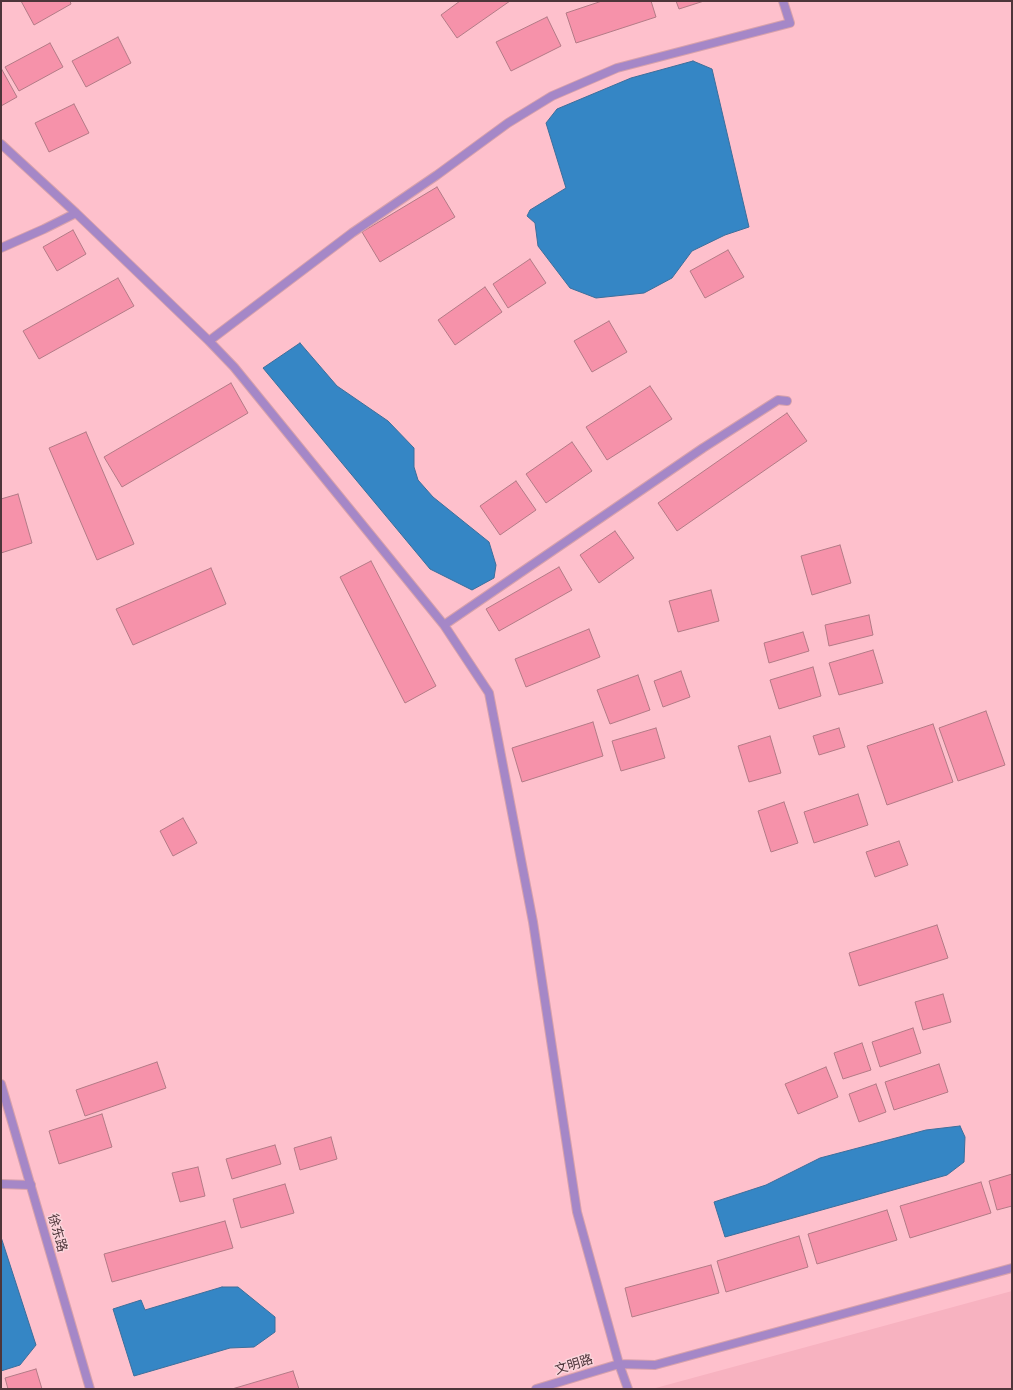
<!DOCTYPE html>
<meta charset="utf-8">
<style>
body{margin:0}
#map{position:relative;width:1013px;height:1390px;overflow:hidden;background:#fec0cc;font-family:Manrope,sans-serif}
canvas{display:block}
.frame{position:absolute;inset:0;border:2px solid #4d353a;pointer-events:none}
</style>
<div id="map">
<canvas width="1013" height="1390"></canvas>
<div class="frame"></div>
</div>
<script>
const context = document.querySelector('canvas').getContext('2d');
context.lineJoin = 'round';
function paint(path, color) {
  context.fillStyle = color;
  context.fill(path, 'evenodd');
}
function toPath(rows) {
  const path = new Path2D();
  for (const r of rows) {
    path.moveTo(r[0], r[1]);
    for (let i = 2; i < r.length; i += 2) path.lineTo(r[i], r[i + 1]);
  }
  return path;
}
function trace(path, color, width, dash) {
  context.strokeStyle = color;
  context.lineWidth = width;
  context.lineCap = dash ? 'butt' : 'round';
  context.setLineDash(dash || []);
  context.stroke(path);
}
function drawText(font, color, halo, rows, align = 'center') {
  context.font = font + ' Manrope,"Noto Sans SC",sans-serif';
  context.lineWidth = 3;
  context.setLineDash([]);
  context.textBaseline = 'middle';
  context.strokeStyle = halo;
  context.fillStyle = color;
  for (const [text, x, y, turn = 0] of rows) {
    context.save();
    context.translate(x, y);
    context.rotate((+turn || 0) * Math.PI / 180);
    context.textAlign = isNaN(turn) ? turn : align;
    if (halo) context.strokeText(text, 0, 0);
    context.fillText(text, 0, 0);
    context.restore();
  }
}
const built = toPath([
 [1012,1291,1012,1389,652,1389]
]);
const water = toPath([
 [693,61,712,69,749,227,725,235,692,251,672,278,644,293,596,298,570,288,538,246,535,223,527,216,530,210,566,188,546,123,557,109,631,78,693,61],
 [300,343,337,386,388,421,414,448,414,467,418,480,433,497,489,542,496,565,494,578,472,590,430,569,263,368,300,343],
 [960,1126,965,1137,964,1162,947,1175,725,1237,714,1202,766,1185,820,1158,926,1130,960,1126],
 [1,1237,36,1345,20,1365,1,1371,1,1237],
 [222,1287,238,1287,275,1317,275,1332,254,1347,230,1348,134,1376,113,1309,141,1300,145,1310,222,1287]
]);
const building = toPath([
 [21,1,70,1,71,4,34,25,21,1],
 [460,1,510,1,457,38,441,15,460,1],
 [602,1,651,1,656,17,576,43,566,13,602,1],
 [676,1,704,1,679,9,676,1],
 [547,17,561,46,511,71,496,42,547,17],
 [118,37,131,63,86,87,72,61,118,37],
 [50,43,63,67,19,91,5,67,50,43],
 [1,68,17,97,1,106,1,68],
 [74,104,89,133,49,152,35,123,74,104],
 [437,187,455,217,380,262,362,232,437,187],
 [73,230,86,254,57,271,43,247,73,230],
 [728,250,744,277,705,298,690,271,728,250],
 [530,259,546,283,508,308,493,284,530,259],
 [118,278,134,306,39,359,23,331,118,278],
 [485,287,502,312,455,345,438,320,485,287],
 [609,321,627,352,592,372,574,341,609,321],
 [231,383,248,413,122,487,104,457,231,383],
 [650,386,672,419,607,460,586,427,650,386],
 [787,413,807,441,677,531,658,503,787,413],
 [86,432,134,544,97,560,49,448,86,432],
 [572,442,592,471,546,503,526,474,572,442],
 [516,481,536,510,500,535,480,506,516,481],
 [18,494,32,543,1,553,1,499,18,494],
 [615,531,634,558,599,583,580,555,615,531],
 [840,545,851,583,812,595,801,556,840,545],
 [371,561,436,686,405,703,340,577,371,561],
 [559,567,572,590,499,631,486,609,559,567],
 [211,568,226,604,133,645,116,609,211,568],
 [711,590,719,621,678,632,669,601,711,590],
 [869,615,873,635,829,646,825,625,869,615],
 [589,629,600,657,526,687,515,659,589,629],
 [803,632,809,651,769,663,764,643,803,632],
 [873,650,883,683,839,695,829,663,873,650],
 [813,667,821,696,779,709,770,680,813,667],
 [681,671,690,697,663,707,654,681,681,671],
 [638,675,650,710,610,724,597,690,638,675],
 [986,711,1005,765,958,781,939,728,986,711],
 [593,722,603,756,522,782,512,748,593,722],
 [933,724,953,782,887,805,867,746,933,724],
 [656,728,665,758,621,771,612,741,656,728],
 [839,728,845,747,819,755,813,736,839,728],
 [770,736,781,773,749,782,738,746,770,736],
 [858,794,868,825,814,843,804,812,858,794],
 [784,802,798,843,771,852,758,811,784,802],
 [183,818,197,843,173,856,160,831,183,818],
 [899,841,908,865,875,877,866,852,899,841],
 [937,925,948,958,859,986,849,953,937,925],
 [943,994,951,1022,923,1030,915,1002,943,994],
 [913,1028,921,1053,880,1067,872,1042,913,1028],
 [862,1043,871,1070,843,1079,834,1053,862,1043],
 [157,1062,166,1088,85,1116,76,1090,157,1062],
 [939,1064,948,1092,894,1110,885,1082,939,1064],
 [826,1067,838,1097,798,1114,785,1084,826,1067],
 [876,1084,886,1112,859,1122,849,1094,876,1084],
 [102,1114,112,1147,59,1164,49,1131,102,1114],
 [331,1137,337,1159,300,1170,294,1148,331,1137],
 [275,1145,281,1164,232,1179,226,1159,275,1145],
 [198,1167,205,1196,180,1202,172,1173,198,1167],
 [1012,1174,1012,1206,997,1210,989,1181,1012,1174],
 [981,1182,991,1213,910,1238,900,1206,981,1182],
 [285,1184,294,1213,241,1228,233,1199,285,1184],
 [887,1210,897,1240,817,1264,808,1234,887,1210],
 [225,1221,233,1248,112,1282,104,1254,225,1221],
 [799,1236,808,1267,726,1292,717,1261,799,1236],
 [711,1265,719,1293,632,1317,625,1288,711,1265],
 [36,1369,42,1389,8,1389,5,1378,36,1369],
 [293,1371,299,1389,232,1389,293,1371]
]);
const minor = toPath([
 [1,144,76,213,209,341,352,233,437,175,508,123,552,96,617,68,790,23,783,1],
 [1,248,44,229,76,213],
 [209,341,234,367,444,625,489,693,533,922,577,1212,619,1364,628,1389],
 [444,625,703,448,778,400,787,401],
 [1,1184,31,1185],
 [536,1389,619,1364,655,1365,1012,1268]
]);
const tertiary = toPath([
 [1,1084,90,1389]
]);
const streetNames = [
 ["徐东路",57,1233,74],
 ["文明路",574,1365,-17]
];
paint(built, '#f7b2c0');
paint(water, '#3586c5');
trace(water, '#3c6e9b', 1);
paint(building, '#f692aa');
trace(building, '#b37a86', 1);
trace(minor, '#d7a1ac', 10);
trace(tertiary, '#d7a1ac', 10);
trace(minor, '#a587c7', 8);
trace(tertiary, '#a587c7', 8);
drawText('13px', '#4d353a', '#fbd5dc', streetNames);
</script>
